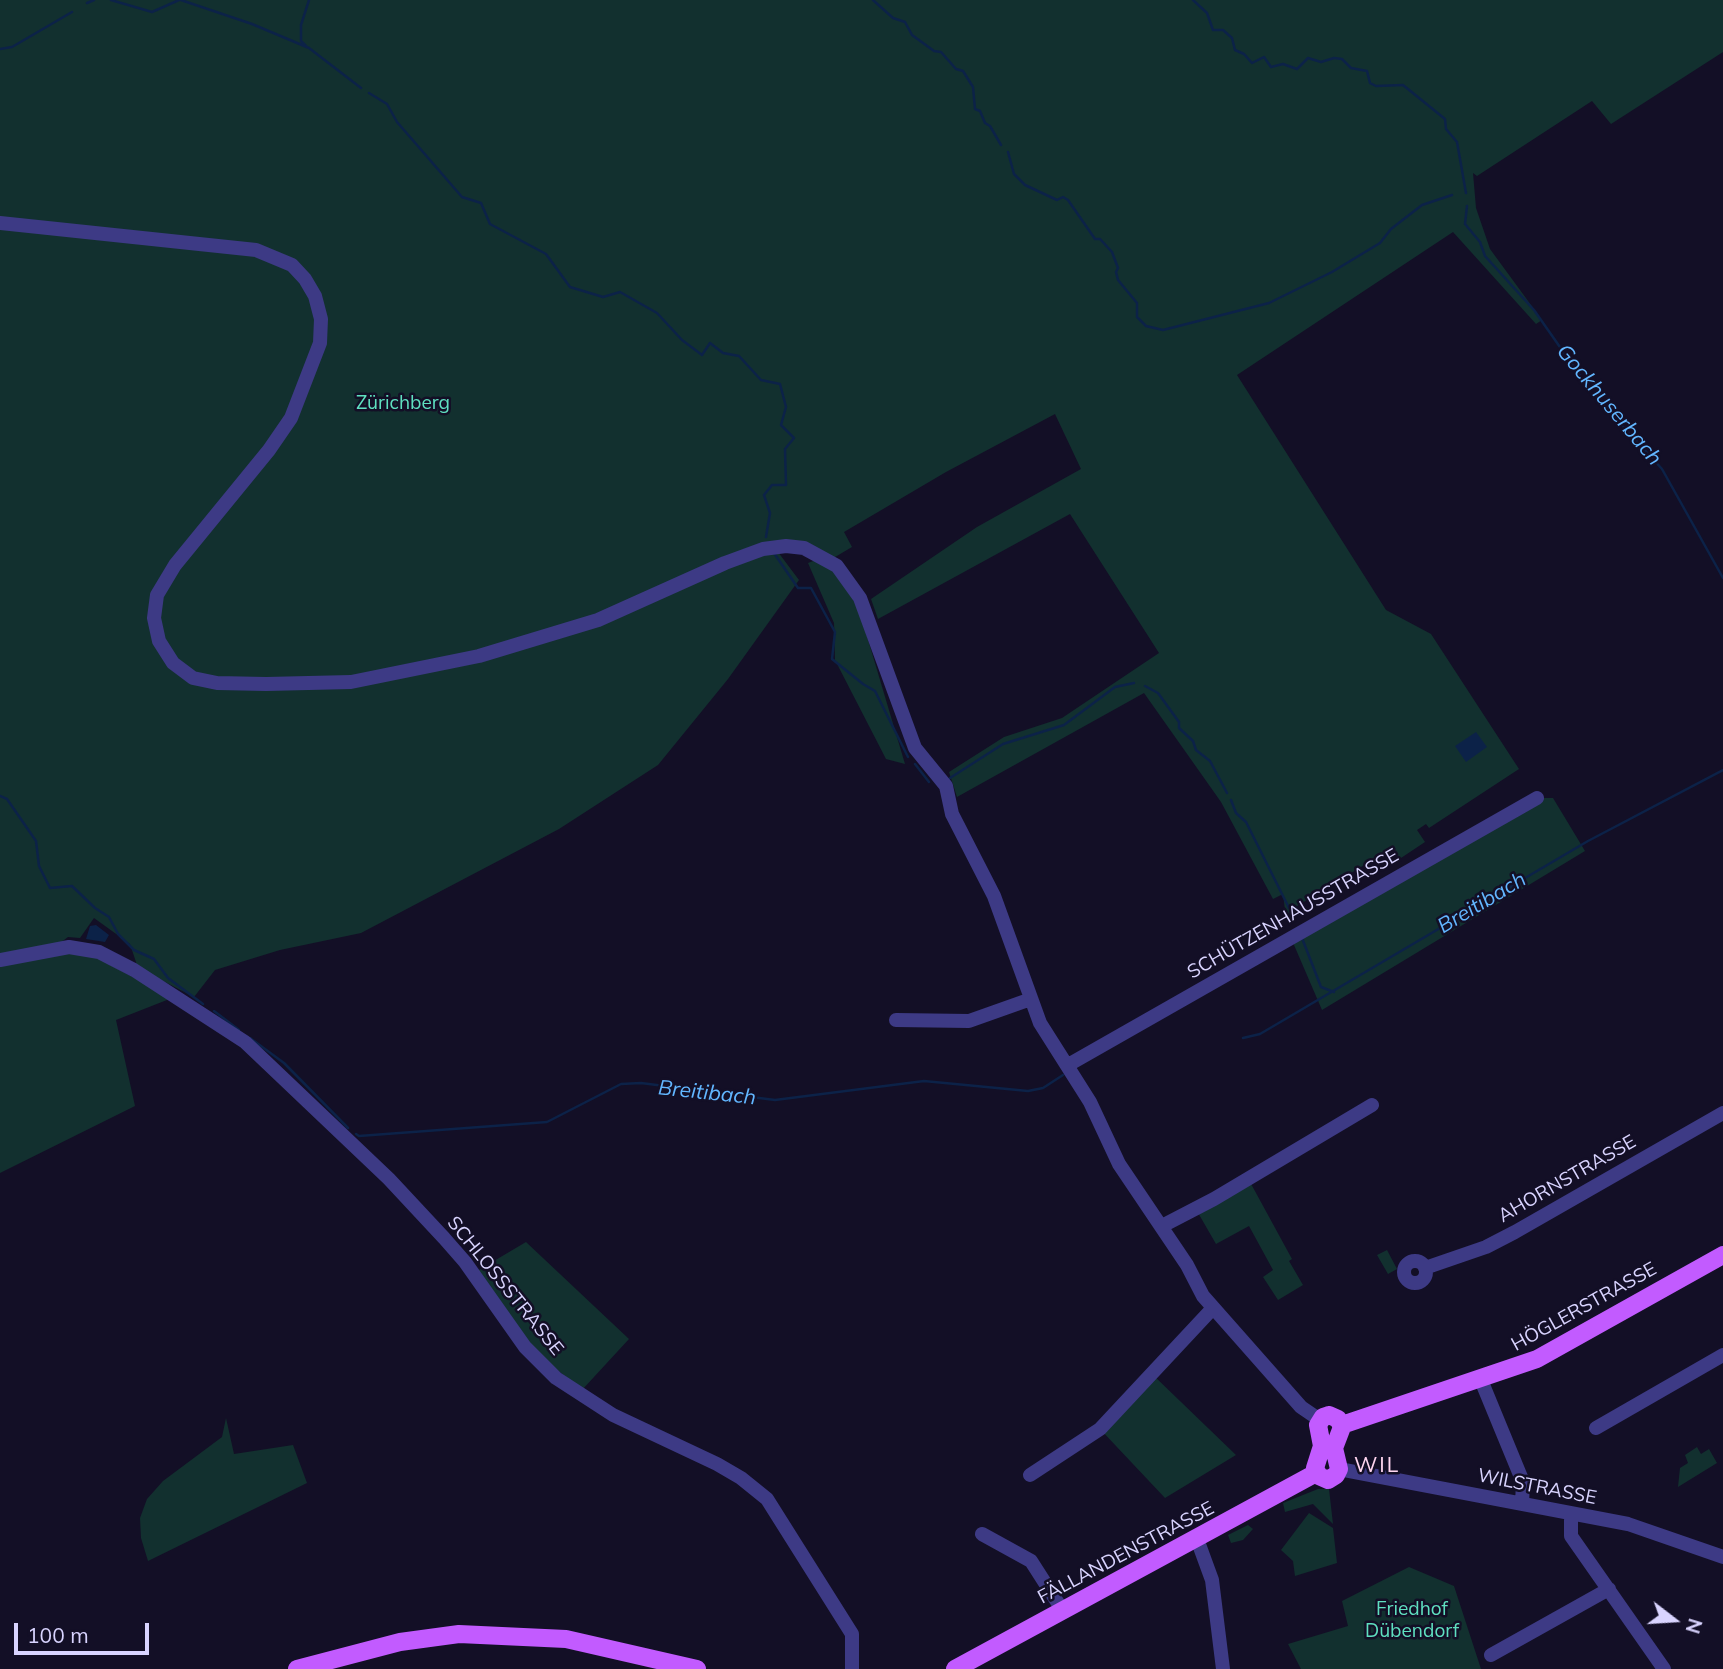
<!DOCTYPE html>
<meta charset="utf-8">
<style>
body{margin:0}
#map{position:relative;width:1723px;height:1669px;overflow:hidden;background:#130f26;font-family:Mulish,sans-serif}
canvas{display:block}
.north{position:absolute;left:1639px;top:1585px;width:70px;height:70px;-webkit-text-stroke:5px #130f26;paint-order:stroke;rotate:107deg;font-size:19px;font-weight:700;line-height:28px;text-align:center;color:#d9d4ff}
.north::after{content:'';display:block;margin:auto;width:24px;height:32px;background:#d9d4ff;clip-path:polygon(50% 0,100% 100%,50% 72%,0 100%)}
.scale{position:absolute;left:14px;top:1623px;width:135px;height:32px;box-sizing:border-box;border:4px solid #d9d4ff;border-top:0;padding-left:9px;font-size:21px;line-height:24px;white-space:nowrap;color:#d9d4ff;-webkit-text-stroke:5px #130f26;paint-order:stroke}
</style>
<div id="map">
<canvas width="1723" height="1669"></canvas>
<div class="north">N</div>
<div class="scale">100 m</div>
</div>
<script>
const context = document.querySelector('canvas').getContext('2d');
context.lineJoin = 'round';
function paint(path, color) {
  context.fillStyle = color;
  context.fill(path, 'evenodd');
}
function toPath(rows) {
  const path = new Path2D();
  for (const r of rows) {
    if (r.length === 3) {
      path.moveTo(r[0] + r[2], r[1]);
      path.arc(r[0], r[1], r[2], 0, 2 * Math.PI);
      continue;
    }
    path.moveTo(r[0], r[1]);
    for (let i = 2; i < r.length; i += 2) path.lineTo(r[i], r[i + 1]);
  }
  return path;
}
function trace(path, color, width, dash) {
  context.strokeStyle = color;
  context.lineWidth = width;
  context.lineCap = dash ? 'butt' : 'round';
  context.setLineDash(dash || []);
  context.stroke(path);
}
function drawText(font, color, halo, rows, align = 'center') {
  context.font = font + ' Mulish,sans-serif';
  context.lineWidth = 5;
  context.setLineDash([]);
  context.textBaseline = 'middle';
  context.strokeStyle = halo;
  context.fillStyle = color;
  for (const [text, x, y, turn = 0] of rows) {
    context.save();
    context.translate(x, y);
    context.rotate((+turn || 0) * Math.PI / 180);
    context.textAlign = isNaN(turn) ? turn : align;
    if (halo) context.strokeText(text, 0, 0);
    context.fillText(text, 0, 0);
    context.restore();
  }
}
const green = toPath([
 [0,0,1723,0,1723,52,1611,124,1592,101,1477,176,1473,173,1476,208,1490,249,1542,320,1536,324,1453,232,1237,375,1386,610,1431,634,1519,769,1429,828,1426,824,1417,830,1425,842,1398,860,1392,852,1369,862,1294,908,1286,918,1283,894,1273,899,1221,802,1144,693,957,797,949,772,1004,737,1062,718,1159,653,1070,514,878,619,871,599,977,527,1081,469,1055,414,946,472,844,532,852,547,830,560,842,576,861,616,905,764,886,759,835,660,834,623,808,563,821,558,795,551,778,552,799,580,728,679,658,765,559,829,361,933,280,950,215,970,194,997,138,968,130,944,94,918,80,938,68,937,60,943,0,954],
 [1537,798,1553,798,1585,851,1322,1010,1291,938],
 [51,953,90,954,172,998,116,1020,135,1106,0,1173,0,963],
 [1250,1182,1292,1259,1289,1261,1303,1285,1278,1300,1263,1277,1273,1270,1249,1226,1216,1244,1197,1211],
 [526,1242,629,1339,582,1390,534,1351,477,1271],
 [1387,1250,1397,1269,1388,1274,1377,1255],
 [1152,1374,1236,1455,1165,1498,1100,1429],
 [226,1418,234,1454,293,1445,307,1483,148,1561,141,1538,140,1518,147,1499,163,1481,222,1437],
 [1697,1447,1701,1454,1709,1449,1717,1463,1678,1487,1680,1468,1688,1463,1685,1455],
 [1318,1489,1329,1489,1333,1524,1313,1504,1285,1512,1283,1503],
 [1309,1513,1333,1528,1337,1563,1295,1576,1293,1561,1281,1550],
 [1248,1525,1253,1529,1243,1540,1231,1543,1228,1535],
 [1409,1567,1454,1586,1481,1669,1301,1669,1288,1644,1348,1626,1342,1601]
]);
const water = toPath([
 [1476,732,1487,747,1466,762,1455,746],
 [96,925,109,935,105,942,86,939,90,926]
]);
const stream = toPath([
 [111,0,152,12,179,0],
 [181,0,252,24,309,48,361,88],
 [873,0,893,18,905,22,912,35,934,51,941,52,956,69,963,71,973,87,975,109,980,111,985,123,990,126,1001,145],
 [1193,0,1207,13,1213,30,1223,30,1232,38,1235,50,1244,54,1252,63,1264,57,1271,67,1283,64,1297,69,1308,58,1321,62,1334,58,1342,59,1351,68,1367,71,1370,83,1376,86,1403,85,1445,119,1446,129,1457,142,1466,193],
 [87,3,94,0],
 [306,46,301,41,301,25,309,0],
 [0,49,12,47,72,12],
 [369,93,387,104,397,122,462,197,481,203,490,224,546,254,570,287,603,297,620,292,657,313,682,340,702,355,710,343,723,353,739,356,761,380,780,384,786,407,781,425,794,438,785,449,786,485,772,485,764,495,770,513,766,537],
 [1008,152,1014,174,1025,185,1057,200,1063,197,1068,200,1095,239,1100,239,1112,252,1118,268,1116,272,1118,280,1137,303,1137,317,1146,326,1163,330,1269,303,1332,272,1380,243,1391,229,1422,205,1452,195],
 [1467,206,1465,224,1480,242,1485,256,1534,310,1590,390],
 [1599,400,1662,469,1723,578],
 [774,553,798,588,811,588,835,632,832,659,863,684,875,691,908,757],
 [1145,686,1158,693,1179,722,1179,728,1193,741,1196,750,1210,761,1227,793],
 [915,764,929,782],
 [950,778,1003,744,1064,725,1115,687,1134,683],
 [0,796,7,799,36,841,39,866,50,888,72,886,95,908,109,917,118,934,134,950,154,959,168,978,203,1004],
 [1231,800,1236,813,1246,822,1289,908],
 [1302,938,1321,987,1334,992],
 [214,1011,239,1030],
 [250,1038,284,1063,348,1128],
 [1243,1038,1260,1034,1588,841,1723,770],
 [356,1134,359,1136,547,1122,621,1084,641,1083,775,1100,924,1081,1028,1091,1043,1088,1063,1075]
]);
const minor = toPath([
 [0,223,256,250,292,265,305,279,315,296,321,319,320,343,291,418,269,450,175,565,157,595,154,618,159,641,173,663,193,678,217,683,266,684,351,682,479,656,598,620,725,563,763,549,786,546,804,548,837,566,860,598,915,748,946,786,952,814,994,896,1040,1023,1090,1102,1119,1164,1187,1265,1203,1296,1301,1407,1320,1420],
 [0,960,69,947,99,952,134,970,245,1042,389,1179,444,1238,465,1262,525,1347,556,1378,613,1415,717,1464,741,1478,767,1499,852,1634,852,1669],
 [896,1020,969,1021,1031,999],
 [1068,1065,1537,798],
 [1162,1226,1214,1199,1372,1105],
 [1415,1272,11],
 [1425,1268,1486,1247,1515,1232,1723,1113],
 [1481,1380,1523,1482,1522,1504],
 [1596,1428,1723,1355],
 [1339,1469,1628,1524,1723,1557],
 [1030,1475,1100,1429,1213,1308],
 [1571,1513,1571,1536,1664,1669],
 [982,1534,1031,1561,1063,1611],
 [1197,1539,1212,1580,1223,1669],
 [1491,1655,1609,1589]
]);
const major = toPath([
 [1329,1415,1338,1419,1342,1427,1334,1448,1339,1469,1336,1475,1328,1480,1319,1476,1315,1468,1322,1446,1318,1425,1323,1417,1329,1415],
 [1342,1425,1537,1359,1723,1255],
 [297,1669,400,1642,459,1634,566,1639,697,1669],
 [955,1669,1316,1473]
]);
const parkNames = [
 ["Zürichberg",403,403],
 ["Friedhof",1412,1609],
 ["Dübendorf",1412,1631]
];
const streetNames = [
 ["SCHÜTZENHAUSSTRASSE",1293,914,-30],
 ["AHORNSTRASSE",1567,1179,-30],
 ["SCHLOSSSTRASSE",505,1286,51],
 ["HÖGLERSTRASSE",1584,1307,-29],
 ["WILSTRASSE",1537,1487,11],
 ["FÄLLANDENSTRASSE",1126,1553,-28]
];
const waterNames = [
 ["Gockhuserbach",1609,405,50],
 ["Breitibach",1482,903,-31],
 ["Breitibach",707,1093,6]
];
const neighbourhoodNames = [
 ["WIL",1377,1466]
];
paint(green, '#12302f');
paint(water, '#0c2248');
trace(stream, '#0c2248', 2.5);
trace(minor, '#3d3a85', 14);
trace(major, '#c25bff', 18);
drawText('19px', '#5fe0c0', '#130f26', parkNames);
drawText('19px', '#d9d4ff', '#130f26', streetNames);
drawText('italic 21px', '#62b6ff', '#130f26', waterNames);
context.letterSpacing = '2px';
drawText('21px', '#ffd6f0', '#130f26', neighbourhoodNames);
context.letterSpacing = '0px';
</script>
